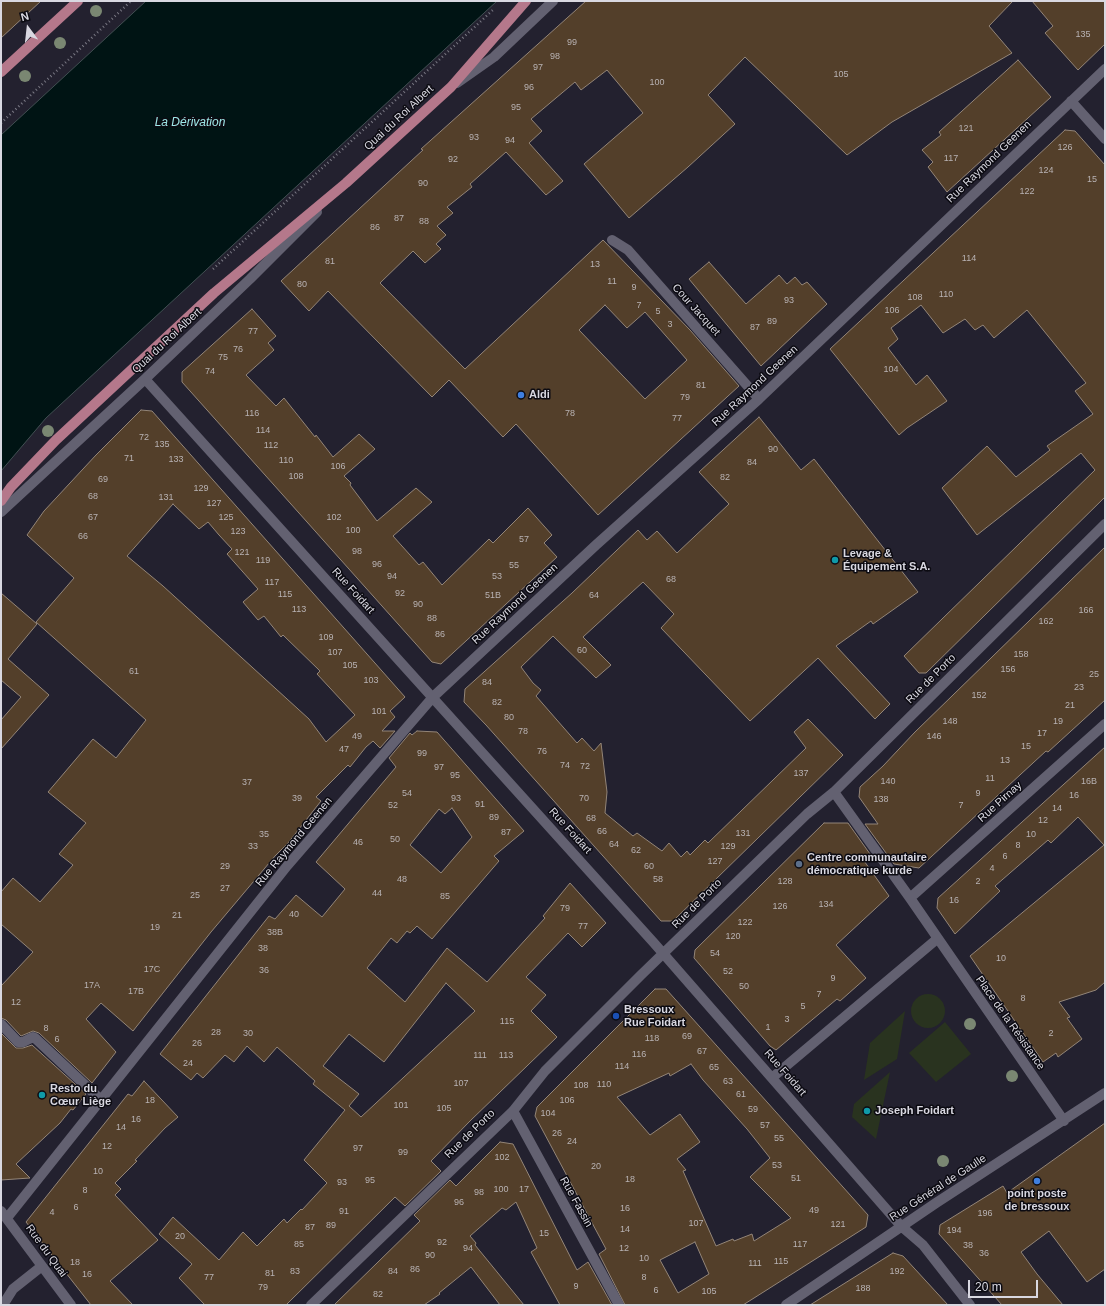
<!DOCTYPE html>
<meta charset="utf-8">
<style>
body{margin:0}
#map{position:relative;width:1106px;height:1306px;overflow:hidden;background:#23212f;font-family:Helvetica,sans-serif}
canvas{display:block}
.frame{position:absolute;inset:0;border:2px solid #d9d8e1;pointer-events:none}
.north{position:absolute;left:8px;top:8px;width:40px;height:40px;-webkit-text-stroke:3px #0c0b12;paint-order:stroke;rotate:345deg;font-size:11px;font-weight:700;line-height:16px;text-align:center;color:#d9d8e1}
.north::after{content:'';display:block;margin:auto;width:14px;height:18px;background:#d9d8e1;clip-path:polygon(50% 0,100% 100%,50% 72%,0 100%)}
.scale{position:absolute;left:968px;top:1280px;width:70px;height:18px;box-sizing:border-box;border:2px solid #d9d8e1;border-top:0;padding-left:5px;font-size:12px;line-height:14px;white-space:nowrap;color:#d9d8e1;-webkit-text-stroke:3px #0c0b12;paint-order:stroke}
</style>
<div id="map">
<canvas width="1106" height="1306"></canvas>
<div class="frame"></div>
<div class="north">N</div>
<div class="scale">20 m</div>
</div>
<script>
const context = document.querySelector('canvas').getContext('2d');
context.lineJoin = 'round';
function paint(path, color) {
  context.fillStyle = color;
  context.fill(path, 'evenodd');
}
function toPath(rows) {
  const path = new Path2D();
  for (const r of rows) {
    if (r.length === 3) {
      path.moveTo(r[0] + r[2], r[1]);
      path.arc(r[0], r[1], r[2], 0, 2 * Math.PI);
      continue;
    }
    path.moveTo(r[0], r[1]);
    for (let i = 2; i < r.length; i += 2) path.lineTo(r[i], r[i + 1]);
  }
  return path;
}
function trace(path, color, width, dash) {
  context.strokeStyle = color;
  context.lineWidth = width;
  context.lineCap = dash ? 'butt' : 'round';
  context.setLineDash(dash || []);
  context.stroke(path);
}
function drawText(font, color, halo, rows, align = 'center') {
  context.font = font + ' Helvetica,sans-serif';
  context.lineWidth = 3;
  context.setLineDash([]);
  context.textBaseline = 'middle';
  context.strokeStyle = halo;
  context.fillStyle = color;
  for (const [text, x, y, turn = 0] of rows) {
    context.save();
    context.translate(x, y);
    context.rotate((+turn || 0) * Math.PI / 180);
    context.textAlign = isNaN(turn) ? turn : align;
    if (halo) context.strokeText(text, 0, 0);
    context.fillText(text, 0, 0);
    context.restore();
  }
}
const green = toPath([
 [928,1011,17],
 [905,1011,897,1059,864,1080,870,1043],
 [945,1022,971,1054,936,1082,909,1053],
 [890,1072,876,1139,852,1117,854,1104]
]);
const water = toPath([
 [146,1,497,1,46,418,1,471,1,135,146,1]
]);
const building = toPath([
 [1,1,41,1,1,38,1,1],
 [586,1,1013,1,989,26,1012,53,892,122,847,155,745,57,708,95,735,124,688,167,629,218,584,164,643,113,607,70,581,90,575,82,531,119,542,131,529,143,563,181,546,195,506,152,470,184,472,187,447,207,453,213,437,226,446,235,436,244,441,249,425,263,413,251,380,283,465,369,603,240,690,330,739,386,598,515,516,424,503,437,449,380,432,397,328,291,309,311,281,281,423,150,421,149,586,1],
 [605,305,627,328,645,312,687,360,645,399,579,330,605,305],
 [1032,1,1105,1,1105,44,1078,70,1045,33,1053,26,1032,1],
 [1018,60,1051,97,947,192,928,167,933,162,922,150,941,135,939,132,1018,60],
 [1065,130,1075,131,1105,165,1105,497,926,673,919,673,904,656,1095,470,1081,453,977,535,942,488,987,446,1016,477,1050,450,1047,446,1093,414,1075,391,1086,383,1027,310,994,338,983,325,975,330,965,319,943,333,921,305,891,328,898,339,888,348,916,385,927,375,947,401,907,428,899,435,830,349,1065,130],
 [709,262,746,304,779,275,787,284,795,277,802,285,807,282,827,304,761,366,689,279,709,262],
 [252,309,276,336,268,343,274,350,246,375,276,406,284,398,315,437,316,435,333,457,359,434,375,449,344,476,351,483,350,485,377,521,416,488,432,502,393,536,419,565,423,562,442,585,489,539,493,543,528,508,552,535,544,543,557,557,441,664,432,662,182,382,182,372,252,309],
 [141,410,152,411,405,697,390,711,395,717,382,731,395,731,380,748,373,741,366,747,350,767,348,765,316,797,321,801,288,843,275,856,211,932,133,1031,101,1003,86,1019,116,1052,92,1083,39,1033,33,1031,21,1036,6,1020,1,1018,1,986,33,952,1,924,1,892,13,878,40,902,73,865,59,854,86,823,48,792,93,739,116,758,146,720,36,622,74,578,27,535,44,511,96,455,141,410],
 [173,504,199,529,208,522,219,535,232,549,227,554,258,589,243,602,258,620,264,616,281,637,283,635,320,671,317,674,355,715,326,742,309,719,163,586,127,556,173,504],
 [759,417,801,470,814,459,918,592,873,624,871,621,836,646,890,704,875,719,818,658,750,721,661,628,674,614,643,582,583,637,611,665,596,678,553,636,521,667,533,683,541,690,536,696,577,743,582,738,594,751,601,743,607,792,605,813,633,836,637,833,662,851,669,843,681,857,687,851,690,855,705,840,708,843,806,748,794,732,808,719,843,755,673,921,661,921,486,725,464,702,465,689,572,593,638,530,647,540,657,531,677,553,729,504,699,472,759,417],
 [1105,547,1105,700,1048,752,1046,751,919,868,894,864,865,824,878,824,859,797,860,787,883,766,915,732,1105,547],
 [1,593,37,624,8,659,49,695,1,749,1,720,21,697,1,680,1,593],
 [417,731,437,732,524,831,494,856,499,861,432,939,417,926,410,933,407,931,397,943,391,938,367,968,405,1002,447,948,487,982,545,918,543,916,570,883,606,923,582,947,568,933,526,977,546,995,531,1011,557,1037,470,1121,431,1161,441,1171,405,1206,395,1197,286,1305,205,1305,179,1278,192,1264,159,1234,173,1217,219,1260,243,1232,257,1246,284,1219,287,1223,301,1209,302,1210,327,1183,304,1160,345,1110,313,1084,315,1081,277,1047,264,1062,247,1046,234,1062,225,1055,203,1078,197,1073,191,1080,160,1054,269,916,275,919,296,895,322,917,345,889,316,862,396,767,389,758,410,733,412,735,417,731],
 [452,808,472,837,441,873,410,845,439,809,445,814,452,808],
 [446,983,475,1011,361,1117,349,1106,359,1094,323,1066,349,1034,384,1062,446,983],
 [1105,747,1105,982,1096,990,1059,1002,1070,1017,1067,1018,1082,1039,1058,1057,1056,1053,1043,1062,970,956,1104,845,1078,817,1051,843,1048,840,995,886,1000,891,955,934,937,908,938,898,1105,747],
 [824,823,848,823,875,861,862,858,889,896,836,945,866,978,840,1001,837,999,776,1050,770,1046,694,958,695,950,824,823],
 [655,989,666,989,868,1215,866,1227,743,1305,625,1305,599,1254,606,1249,535,1116,537,1107,655,989],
 [691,1064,703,1080,747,1129,770,1158,750,1177,791,1218,754,1241,752,1234,734,1241,733,1239,716,1246,683,1171,686,1170,677,1159,700,1142,680,1114,650,1135,617,1097,669,1073,670,1076,691,1064],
 [695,1242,709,1274,678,1293,660,1260,695,1242],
 [1,1033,16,1048,23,1048,32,1045,86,1094,73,1110,71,1109,60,1123,16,1164,30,1178,1,1180,1,1033],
 [144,1081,178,1117,165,1128,135,1160,137,1161,115,1183,121,1189,115,1195,158,1240,110,1281,133,1305,91,1305,26,1222,128,1094,132,1096,144,1081],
 [1105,1123,1105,1269,1087,1282,1049,1231,1021,1252,1037,1274,1063,1305,1002,1305,939,1234,940,1225,1003,1186,1007,1193,1105,1123],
 [500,1142,513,1144,577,1270,588,1262,612,1305,560,1305,531,1252,537,1248,516,1202,506,1210,502,1208,470,1236,476,1243,475,1245,524,1305,500,1305,471,1267,439,1293,440,1294,424,1305,334,1305,420,1221,414,1215,450,1180,456,1186,500,1142],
 [893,1253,903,1256,948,1305,810,1305,893,1253]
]);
const path = toPath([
 [1,123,131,1],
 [213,269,494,9]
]);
const minor = toPath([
 [457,83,494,57,553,1],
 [1071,101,1105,139],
 [612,240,628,250,759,399],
 [145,379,654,943,901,1226,923,1245,970,1305],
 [1,512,145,379,250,279,317,212],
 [834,792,910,898,1064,1121],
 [910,898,1105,724],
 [1,1024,18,1042,23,1042,33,1037,35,1038,101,1100],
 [773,1077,937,939],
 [513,1111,619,1305],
 [1,1211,71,1305],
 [7,1218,287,866,433,697,596,545,759,399,1105,69],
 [3,1305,13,1289,42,1266],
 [311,1305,513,1111,545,1071,641,975,807,814,834,792,1105,524],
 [786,1305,936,1203,1105,1093]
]);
const major = toPath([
 [1,72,78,1],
 [1,501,11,487,56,440,214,293,346,183,451,87,526,1]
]);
const trees = [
 [96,11],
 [60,43],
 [25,76],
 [48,431],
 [970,1024],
 [1012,1076],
 [943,1161]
];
const markers = [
 [521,395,4,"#3f7fe0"],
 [835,560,4,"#0f9aa8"],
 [799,864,4,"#5c6f8a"],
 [616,1016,4,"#1a4fb4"],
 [42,1095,4,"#0f9aa8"],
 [867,1111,4,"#0f9aa8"],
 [1037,1181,4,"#3f7fe0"]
];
const numberNames = [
 ["135",1083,35],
 ["99",572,43],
 ["98",555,57],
 ["97",538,68],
 ["105",841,75],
 ["100",657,83],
 ["96",529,88],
 ["95",516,108],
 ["121",966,129],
 ["93",474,138],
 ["94",510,141],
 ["126",1065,148],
 ["117",951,159],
 ["92",453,160],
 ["124",1046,171],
 ["15",1092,180],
 ["90",423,184],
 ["122",1027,192],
 ["87",399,219],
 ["88",424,222],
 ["86",375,228],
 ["114",969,259],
 ["81",330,262],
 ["13",595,265],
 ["11",612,282],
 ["80",302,285],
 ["9",634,288],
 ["110",946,295],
 ["108",915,298],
 ["93",789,301],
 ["7",639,306],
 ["106",892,311],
 ["5",658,312],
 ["89",772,322],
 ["3",670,325],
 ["87",755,328],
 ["77",253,332],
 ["76",238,350],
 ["75",223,358],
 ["104",891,370],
 ["74",210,372],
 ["81",701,386],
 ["79",685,398],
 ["116",252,414],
 ["78",570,414],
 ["77",677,419],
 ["114",263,431],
 ["72",144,438],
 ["135",162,445],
 ["112",271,446],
 ["90",773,450],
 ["71",129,459],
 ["133",176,460],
 ["110",286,461],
 ["84",752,463],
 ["106",338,467],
 ["108",296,477],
 ["82",725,478],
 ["69",103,480],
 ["129",201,489],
 ["68",93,497],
 ["131",166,498],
 ["127",214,504],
 ["67",93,518],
 ["125",226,518],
 ["102",334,518],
 ["100",353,531],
 ["123",238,532],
 ["66",83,537],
 ["57",524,540],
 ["98",357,552],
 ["121",242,553],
 ["119",263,561],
 ["96",377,565],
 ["55",514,566],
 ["94",392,577],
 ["53",497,577],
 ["68",671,580],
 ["117",272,583],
 ["92",400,594],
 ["115",285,595],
 ["51B",493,596],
 ["64",594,596],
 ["90",418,605],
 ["113",299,610],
 ["166",1086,611],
 ["88",432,619],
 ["162",1046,622],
 ["86",440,635],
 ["109",326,638],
 ["60",582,651],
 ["107",335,653],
 ["158",1021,655],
 ["105",350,666],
 ["156",1008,670],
 ["61",134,672],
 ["25",1094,675],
 ["103",371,681],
 ["84",487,683],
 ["23",1079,688],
 ["152",979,696],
 ["82",497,703],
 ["21",1070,706],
 ["101",379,712],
 ["80",509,718],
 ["148",950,722],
 ["19",1058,722],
 ["78",523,732],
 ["17",1042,734],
 ["49",357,737],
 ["146",934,737],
 ["15",1026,747],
 ["47",344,750],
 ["76",542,752],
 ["99",422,754],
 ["13",1005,761],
 ["74",565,766],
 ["72",585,767],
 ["97",439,768],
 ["137",801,774],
 ["95",455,776],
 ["11",990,779],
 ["140",888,782],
 ["16B",1089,782],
 ["37",247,783],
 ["54",407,794],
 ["9",978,794],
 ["16",1074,796],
 ["39",297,799],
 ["93",456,799],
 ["70",584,799],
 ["138",881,800],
 ["91",480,805],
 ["52",393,806],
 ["7",961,806],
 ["14",1057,809],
 ["89",494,818],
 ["68",591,819],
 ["12",1043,821],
 ["66",602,832],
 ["87",506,833],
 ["131",743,834],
 ["35",264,835],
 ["10",1031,835],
 ["50",395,840],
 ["46",358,843],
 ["64",614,845],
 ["8",1018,846],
 ["33",253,847],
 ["129",728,847],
 ["62",636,851],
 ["6",1005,857],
 ["127",715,862],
 ["29",225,867],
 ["60",649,867],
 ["4",992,869],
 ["48",402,880],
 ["58",658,880],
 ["128",785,882],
 ["2",978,882],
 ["27",225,889],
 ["44",377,894],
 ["25",195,896],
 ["85",445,897],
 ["16",954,901],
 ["134",826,905],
 ["126",780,907],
 ["79",565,909],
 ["40",294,915],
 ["21",177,916],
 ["122",745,923],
 ["77",583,927],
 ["19",155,928],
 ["38B",275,933],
 ["120",733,937],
 ["38",263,949],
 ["54",715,954],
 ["10",1001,959],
 ["17C",152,970],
 ["36",264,971],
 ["52",728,972],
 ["9",833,979],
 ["17A",92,986],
 ["50",744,987],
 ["17B",136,992],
 ["7",819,995],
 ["8",1023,999],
 ["12",16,1003],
 ["5",803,1007],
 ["3",787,1020],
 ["115",507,1022],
 ["1",768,1028],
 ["8",46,1029],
 ["28",216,1033],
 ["30",248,1034],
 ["2",1051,1034],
 ["69",687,1037],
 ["118",652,1039],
 ["6",57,1040],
 ["26",197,1044],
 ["67",702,1052],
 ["116",639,1055],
 ["111",480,1056],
 ["113",506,1056],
 ["24",188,1064],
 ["114",622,1067],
 ["65",714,1068],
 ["63",728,1082],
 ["107",461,1084],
 ["110",604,1085],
 ["108",581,1086],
 ["61",741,1095],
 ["18",150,1101],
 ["106",567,1101],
 ["101",401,1106],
 ["105",444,1109],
 ["59",753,1110],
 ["104",548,1114],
 ["16",136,1120],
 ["57",765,1126],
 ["14",121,1128],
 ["26",557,1134],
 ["55",779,1139],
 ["24",572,1142],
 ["12",107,1147],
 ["97",358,1149],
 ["99",403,1153],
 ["102",502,1158],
 ["53",777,1166],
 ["20",596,1167],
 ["10",98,1172],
 ["51",796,1179],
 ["18",630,1180],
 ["95",370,1181],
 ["93",342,1183],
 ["100",501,1190],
 ["17",524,1190],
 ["8",85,1191],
 ["98",479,1193],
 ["96",459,1203],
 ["6",76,1208],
 ["16",625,1209],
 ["49",814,1211],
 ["91",344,1212],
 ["4",52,1213],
 ["196",985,1214],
 ["107",696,1224],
 ["121",838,1225],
 ["89",331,1226],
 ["87",310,1228],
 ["14",625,1230],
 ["194",954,1231],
 ["15",544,1234],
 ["20",180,1237],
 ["92",442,1243],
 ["85",299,1245],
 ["117",800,1245],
 ["38",968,1246],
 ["94",468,1249],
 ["12",624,1249],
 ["36",984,1254],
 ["90",430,1256],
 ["10",644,1259],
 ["115",781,1262],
 ["18",75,1263],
 ["111",755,1264],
 ["86",415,1270],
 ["83",295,1272],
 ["84",393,1272],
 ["192",897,1272],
 ["81",270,1274],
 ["16",87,1275],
 ["77",209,1278],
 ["8",644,1278],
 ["9",576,1287],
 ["79",263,1288],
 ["188",863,1289],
 ["6",656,1291],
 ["105",709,1292],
 ["82",378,1295]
];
const streetNames = [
 ["Quai du Roi Albert",399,118,-43],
 ["Rue Raymond Geenen",989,162,-44],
 ["Cour Jacquet",696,310,48],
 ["Quai du Roi Albert",167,341,-43],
 ["Rue Raymond Geenen",755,386,-43],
 ["Rue Foidart",353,591,48],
 ["Rue Raymond Geenen",515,604,-43],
 ["Rue de Porto",931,679,-45],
 ["Rue Pirnay",1000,802,-42],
 ["Rue Foidart",570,831,48],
 ["Rue Raymond Geenen",294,842,-50],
 ["Rue de Porto",697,904,-45],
 ["Place de la Résistance",1010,1023,55],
 ["Rue Foidart",785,1073,49],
 ["Rue de Porto",470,1134,-44],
 ["Rue Général de Gaulle",938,1188,-33],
 ["Rue Fassin",576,1202,61],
 ["Rue du Quai",46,1251,54]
];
const poiNames = [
 ["Aldi",529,395],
 ["Levage &",843,554],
 ["Équipement S.A.",843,567],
 ["Centre communautaire",807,858],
 ["démocratique kurde",807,871],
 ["Bressoux",624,1010],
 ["Rue Foidart",624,1023],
 ["Resto du",50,1089],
 ["Cœur Liège",50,1102],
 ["Joseph Foidart",875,1111],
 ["point poste",1037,1194,"center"],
 ["de bressoux",1037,1207,"center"]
];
const waterNames = [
 ["La Dérivation",190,123]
];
paint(green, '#29331f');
paint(water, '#001414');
trace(water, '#414f52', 1);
paint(building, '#533f2a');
trace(building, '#938578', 1);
trace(path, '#7b7a85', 2.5, [1, 3]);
trace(minor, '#636171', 10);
trace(major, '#b5788b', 10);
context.fillStyle = '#7a8772';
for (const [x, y] of trees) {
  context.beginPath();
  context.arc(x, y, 6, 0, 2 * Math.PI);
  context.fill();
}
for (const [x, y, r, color] of markers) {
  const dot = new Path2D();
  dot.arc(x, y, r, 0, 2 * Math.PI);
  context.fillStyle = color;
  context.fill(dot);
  trace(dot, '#0c0b12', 1.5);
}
drawText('9px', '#b8b2b3', null, numberNames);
drawText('11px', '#d9d8e1', '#0c0b12', streetNames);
drawText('bold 11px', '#d9d8e1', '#0c0b12', poiNames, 'left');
drawText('italic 12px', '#9ee8e8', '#0c0b12', waterNames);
</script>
